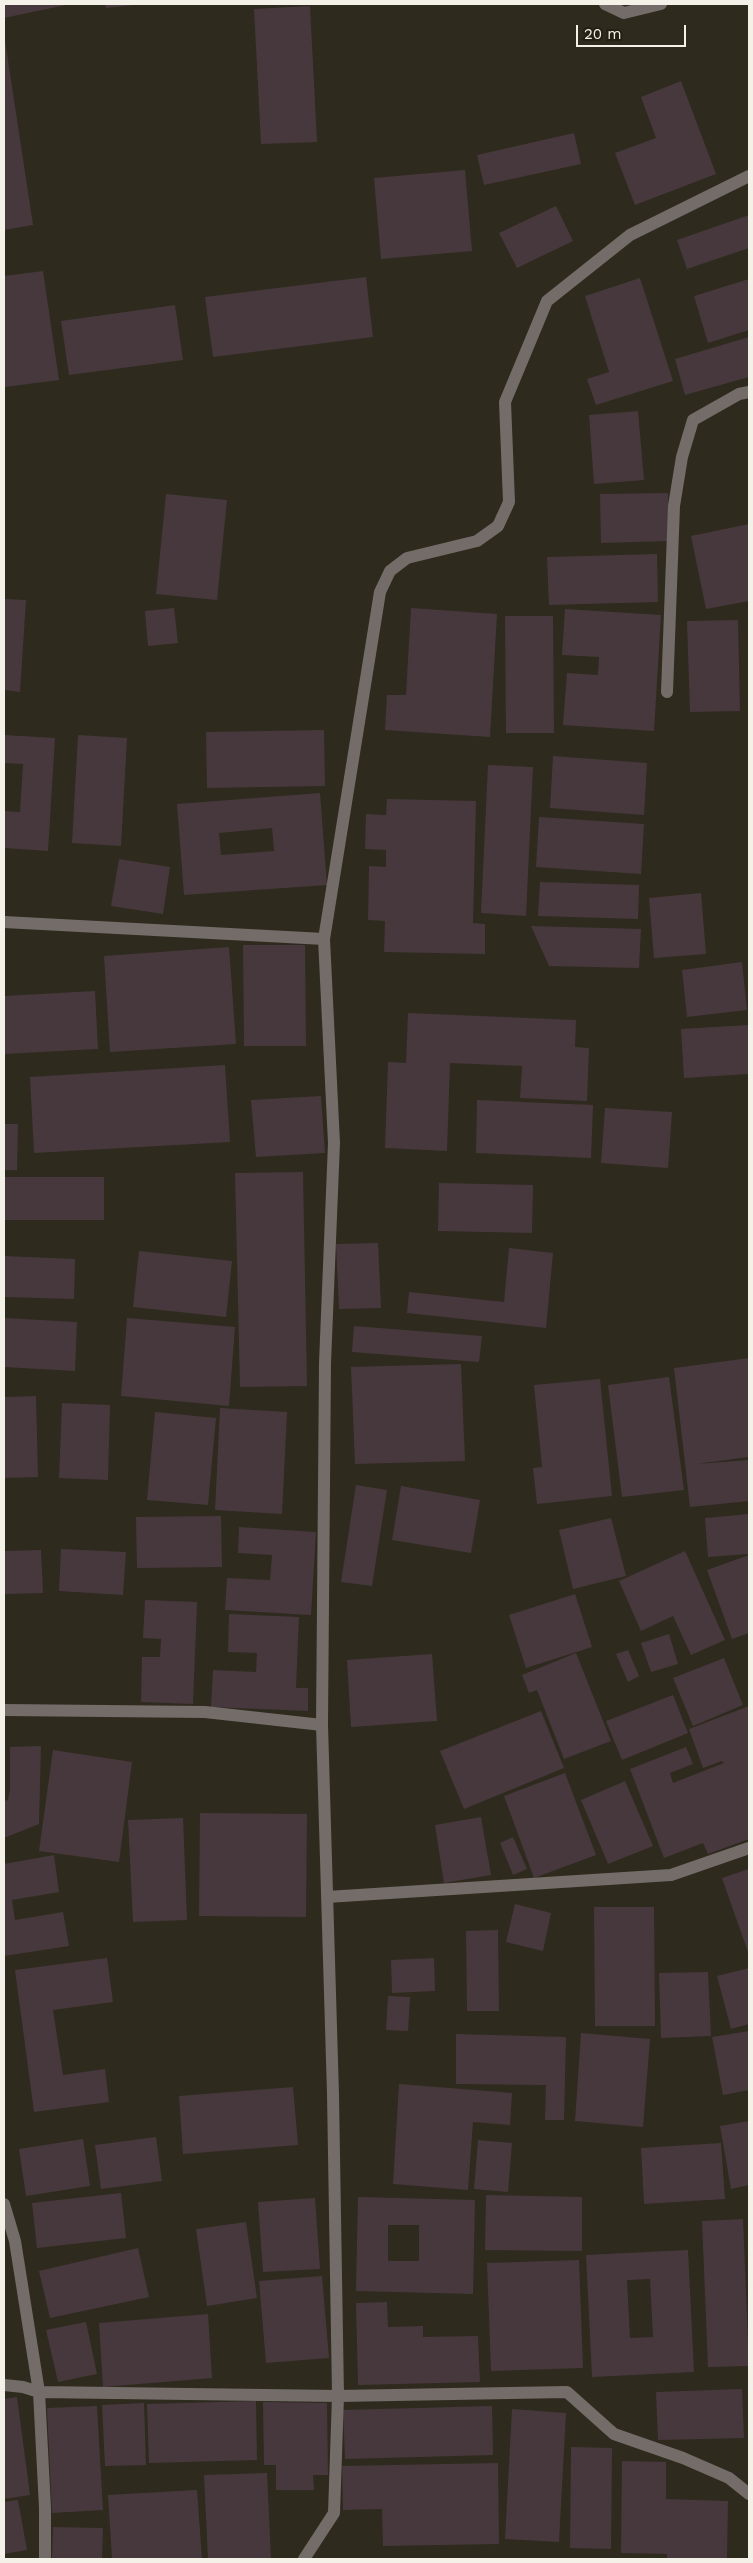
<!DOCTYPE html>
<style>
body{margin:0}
#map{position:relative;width:753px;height:2563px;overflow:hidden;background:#2e2a1d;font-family:"Work Sans",sans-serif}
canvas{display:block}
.frame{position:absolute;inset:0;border:5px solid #f4f1e8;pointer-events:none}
.scale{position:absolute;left:576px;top:25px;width:110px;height:22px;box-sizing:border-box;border:2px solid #f4f1e8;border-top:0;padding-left:6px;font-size:15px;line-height:18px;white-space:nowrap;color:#f4f1e8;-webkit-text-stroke:4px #242013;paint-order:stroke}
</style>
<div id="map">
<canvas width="753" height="2563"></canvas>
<div class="frame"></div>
<div class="scale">20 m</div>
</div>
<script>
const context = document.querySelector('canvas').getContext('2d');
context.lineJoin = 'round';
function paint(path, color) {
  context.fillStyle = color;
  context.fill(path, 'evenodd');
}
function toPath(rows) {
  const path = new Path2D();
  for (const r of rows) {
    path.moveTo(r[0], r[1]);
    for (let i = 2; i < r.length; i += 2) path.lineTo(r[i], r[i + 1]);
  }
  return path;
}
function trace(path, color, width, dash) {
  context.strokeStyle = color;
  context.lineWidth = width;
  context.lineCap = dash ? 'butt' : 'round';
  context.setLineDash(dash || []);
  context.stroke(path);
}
const building = toPath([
 [4,4,65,4,66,5,4,18],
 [105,4,134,4,134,5,106,8],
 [310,6,317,142,261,144,254,9],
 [4,34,33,225,4,230],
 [681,81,716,174,635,205,615,153,656,138,641,97],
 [574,133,581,164,484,185,477,155],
 [465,170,472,251,381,259,374,178],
 [556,206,573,241,517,268,499,233],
 [749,215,749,248,687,269,677,240],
 [43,271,59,380,5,387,4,276],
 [366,277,373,337,213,357,205,297],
 [640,278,673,381,596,405,587,379,609,372,585,296],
 [749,279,749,330,708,343,694,296],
 [175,305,183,360,69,375,61,321],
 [749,337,749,377,685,395,675,359],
 [638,411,644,480,594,484,589,415],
 [668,493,669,541,601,543,600,494],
 [166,494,227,500,217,600,156,594],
 [749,524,749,601,706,609,691,536],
 [657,554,658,602,549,605,547,557],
 [4,599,26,600,20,692,4,690],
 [174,608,178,643,148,646,145,611],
 [411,608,497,614,490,737,385,730,387,695,406,695],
 [565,609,661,615,654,731,563,725,567,673,598,675,599,657,562,655],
 [505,616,553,616,554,733,506,733],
 [738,620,740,711,690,712,687,621],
 [324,730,325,786,207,788,206,732],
 [4,735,55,738,48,851,4,848,4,811,20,812,23,764,4,763],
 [78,735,127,738,121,846,72,843],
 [553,756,647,763,644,815,550,808],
 [488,765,533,767,526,916,481,913],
 [320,793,327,885,184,895,177,804],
 [272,828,274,851,221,855,219,833],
 [387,799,476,801,473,923,485,924,485,954,384,952,385,921,368,920,369,866,386,867,386,850,365,849,366,814,386,815],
 [539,817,644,824,641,874,536,867],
 [119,859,170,867,163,914,111,906],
 [540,882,639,885,638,919,538,916],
 [701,893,706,954,654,958,649,898],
 [531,926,641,929,639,968,549,966],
 [243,945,305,945,306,1046,244,1046],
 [229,947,236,1044,110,1052,104,956],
 [742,962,747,1010,687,1017,682,970],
 [95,991,98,1049,4,1054,4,996],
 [408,1013,576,1020,575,1047,589,1048,587,1101,520,1098,522,1066,450,1063,447,1151,385,1148,388,1062,406,1063],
 [749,1025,749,1074,684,1078,681,1029],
 [225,1065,230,1142,34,1153,30,1077],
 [321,1096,325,1153,256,1157,251,1100],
 [477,1100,593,1105,591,1158,476,1153],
 [605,1108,672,1112,668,1168,601,1163],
 [4,1124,18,1124,17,1170,4,1170],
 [303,1172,307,1386,240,1387,235,1173],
 [4,1177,104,1177,104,1220,4,1220],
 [439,1183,533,1185,532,1233,438,1231],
 [378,1243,381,1308,339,1309,336,1244],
 [509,1248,553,1253,546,1328,407,1313,409,1292,504,1302],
 [139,1251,232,1261,226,1317,133,1307],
 [4,1256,75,1259,74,1299,4,1297],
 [4,1318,77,1322,75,1371,4,1367],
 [127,1318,235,1327,229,1406,121,1396],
 [354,1326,482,1336,479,1362,352,1352],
 [749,1358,749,1457,696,1464,749,1460,749,1501,690,1507,674,1368],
 [461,1364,465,1461,355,1464,351,1367],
 [669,1377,684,1490,622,1497,608,1385],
 [600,1379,612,1496,537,1504,533,1468,542,1467,534,1385],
 [36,1396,38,1477,4,1478,4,1397],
 [62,1403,110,1405,108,1480,59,1478],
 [220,1408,287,1412,282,1514,215,1510],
 [155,1412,216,1418,208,1505,147,1500],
 [356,1485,387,1490,372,1586,341,1582],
 [401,1486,480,1500,471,1553,392,1540],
 [749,1514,749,1554,708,1557,705,1518],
 [221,1516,222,1567,137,1568,136,1517],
 [611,1518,626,1576,573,1589,559,1530],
 [239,1527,316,1532,311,1615,225,1610,227,1578,270,1580,272,1555,238,1553],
 [61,1549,126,1552,123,1595,59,1591],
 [41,1550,43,1593,4,1594,4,1551],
 [685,1551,725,1640,691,1655,673,1616,641,1631,619,1581],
 [749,1555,749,1633,732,1639,707,1570],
 [575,1594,592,1647,526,1668,509,1615],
 [145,1600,197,1602,193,1704,141,1702,142,1657,160,1657,161,1639,143,1638],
 [229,1614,299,1617,296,1688,308,1688,308,1711,211,1707,213,1670,256,1672,257,1653,228,1652],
 [669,1634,678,1664,651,1672,641,1643],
 [628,1650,639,1676,628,1682,616,1654],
 [576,1653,611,1741,564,1759,537,1690,529,1693,522,1675],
 [432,1654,437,1721,351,1727,347,1660],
 [724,1658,743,1705,693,1726,673,1678],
 [673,1695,688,1733,622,1760,606,1721],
 [749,1706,749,1839,708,1854,703,1843,664,1858,630,1769,686,1747,693,1764,670,1773,673,1783,724,1763,722,1761,703,1768,689,1729],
 [541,1711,564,1768,464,1809,440,1751],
 [41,1746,39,1824,4,1838,4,1801,8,1800,10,1790,10,1747],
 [53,1750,132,1762,119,1862,39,1851],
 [565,1773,596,1855,534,1878,504,1796],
 [625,1781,653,1846,608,1864,581,1800],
 [200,1813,307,1814,306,1917,199,1916],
 [481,1817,491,1875,444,1883,435,1825],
 [183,1818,187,1920,133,1922,128,1820],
 [513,1837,527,1869,513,1875,500,1843],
 [54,1855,59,1892,12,1900,15,1920,63,1912,69,1946,4,1956,4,1864],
 [749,1869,749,1955,722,1878],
 [515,1904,551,1913,543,1951,506,1942],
 [594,1907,654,1907,655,2026,595,2026],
 [498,1930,499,2011,467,2011,466,1931],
 [107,1958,113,2002,53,2010,63,2075,105,2069,109,2102,34,2112,15,1970],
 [434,1958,435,1991,392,1993,391,1960],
 [749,1968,749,2024,731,2029,717,1976],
 [708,1972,711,2036,661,2038,659,1973],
 [388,1996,410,1997,408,2031,386,2030],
 [749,2031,749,2090,723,2095,712,2037],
 [581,2033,650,2039,643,2127,575,2121],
 [456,2034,566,2037,564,2120,545,2120,546,2085,456,2084],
 [399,2084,512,2093,510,2125,473,2122,468,2190,393,2184],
 [293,2087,298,2145,183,2154,179,2096],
 [749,2121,749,2185,731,2189,720,2126],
 [156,2137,162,2181,101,2189,95,2145],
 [83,2139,90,2186,26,2196,19,2149],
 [478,2140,512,2143,508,2192,474,2189],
 [721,2143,725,2199,644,2204,641,2148],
 [121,2193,126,2238,37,2248,32,2203],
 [486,2195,582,2197,582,2251,485,2250],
 [358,2197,475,2200,473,2294,356,2291],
 [388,2225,419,2225,419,2261,388,2261],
 [315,2198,320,2269,263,2272,258,2202],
 [743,2219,749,2366,708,2367,702,2221],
 [246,2222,257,2298,207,2306,196,2229],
 [138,2248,149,2297,50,2318,39,2271],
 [688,2250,694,2372,592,2377,586,2255],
 [650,2279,653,2337,630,2338,627,2280],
 [579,2260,583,2368,491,2371,487,2263],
 [322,2276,329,2358,266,2363,259,2281],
 [387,2302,388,2327,423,2326,423,2337,478,2336,480,2382,358,2385,356,2303],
 [208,2314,212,2378,103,2387,99,2323],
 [86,2322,97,2374,58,2382,46,2330],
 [742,2389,744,2438,658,2440,656,2392],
 [17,2397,30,2495,4,2499,4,2399],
 [256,2401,257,2460,149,2463,147,2404],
 [263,2402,327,2403,328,2475,313,2475,314,2490,276,2490,276,2465,264,2465],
 [144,2403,146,2465,105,2466,102,2405],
 [97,2406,103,2510,52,2513,47,2408],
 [492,2406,493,2455,345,2459,343,2410],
 [512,2409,566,2413,559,2542,505,2539],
 [571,2447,612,2448,611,2549,570,2548],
 [622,2461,666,2462,666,2499,728,2501,727,2559,667,2559,667,2554,621,2553],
 [498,2463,499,2544,383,2546,382,2509,343,2510,342,2466],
 [267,2473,271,2559,208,2559,204,2475],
 [197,2490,202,2559,112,2559,108,2495],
 [18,2500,27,2550,4,2554,4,2502],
 [53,2527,103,2528,102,2559,52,2559]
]);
const street = toPath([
 [605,4,624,13,661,4],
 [667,692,674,506,682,457,693,420,739,394,749,392],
 [4,922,324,939],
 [4,1710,205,1712,322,1725],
 [327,1897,671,1875,749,1848],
 [4,2204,15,2241,39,2392,45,2508,45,2559],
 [4,2385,23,2387,39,2392,338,2396,567,2392,614,2434,683,2458,729,2478,749,2494],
 [304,2559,334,2513,338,2396,333,2094,322,1725,325,1363,334,1143,324,939,380,592,390,571,407,558,477,541,498,526,509,502,505,402,547,301,630,235,749,176]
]);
paint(building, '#47383d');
trace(street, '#736c68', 12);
</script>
